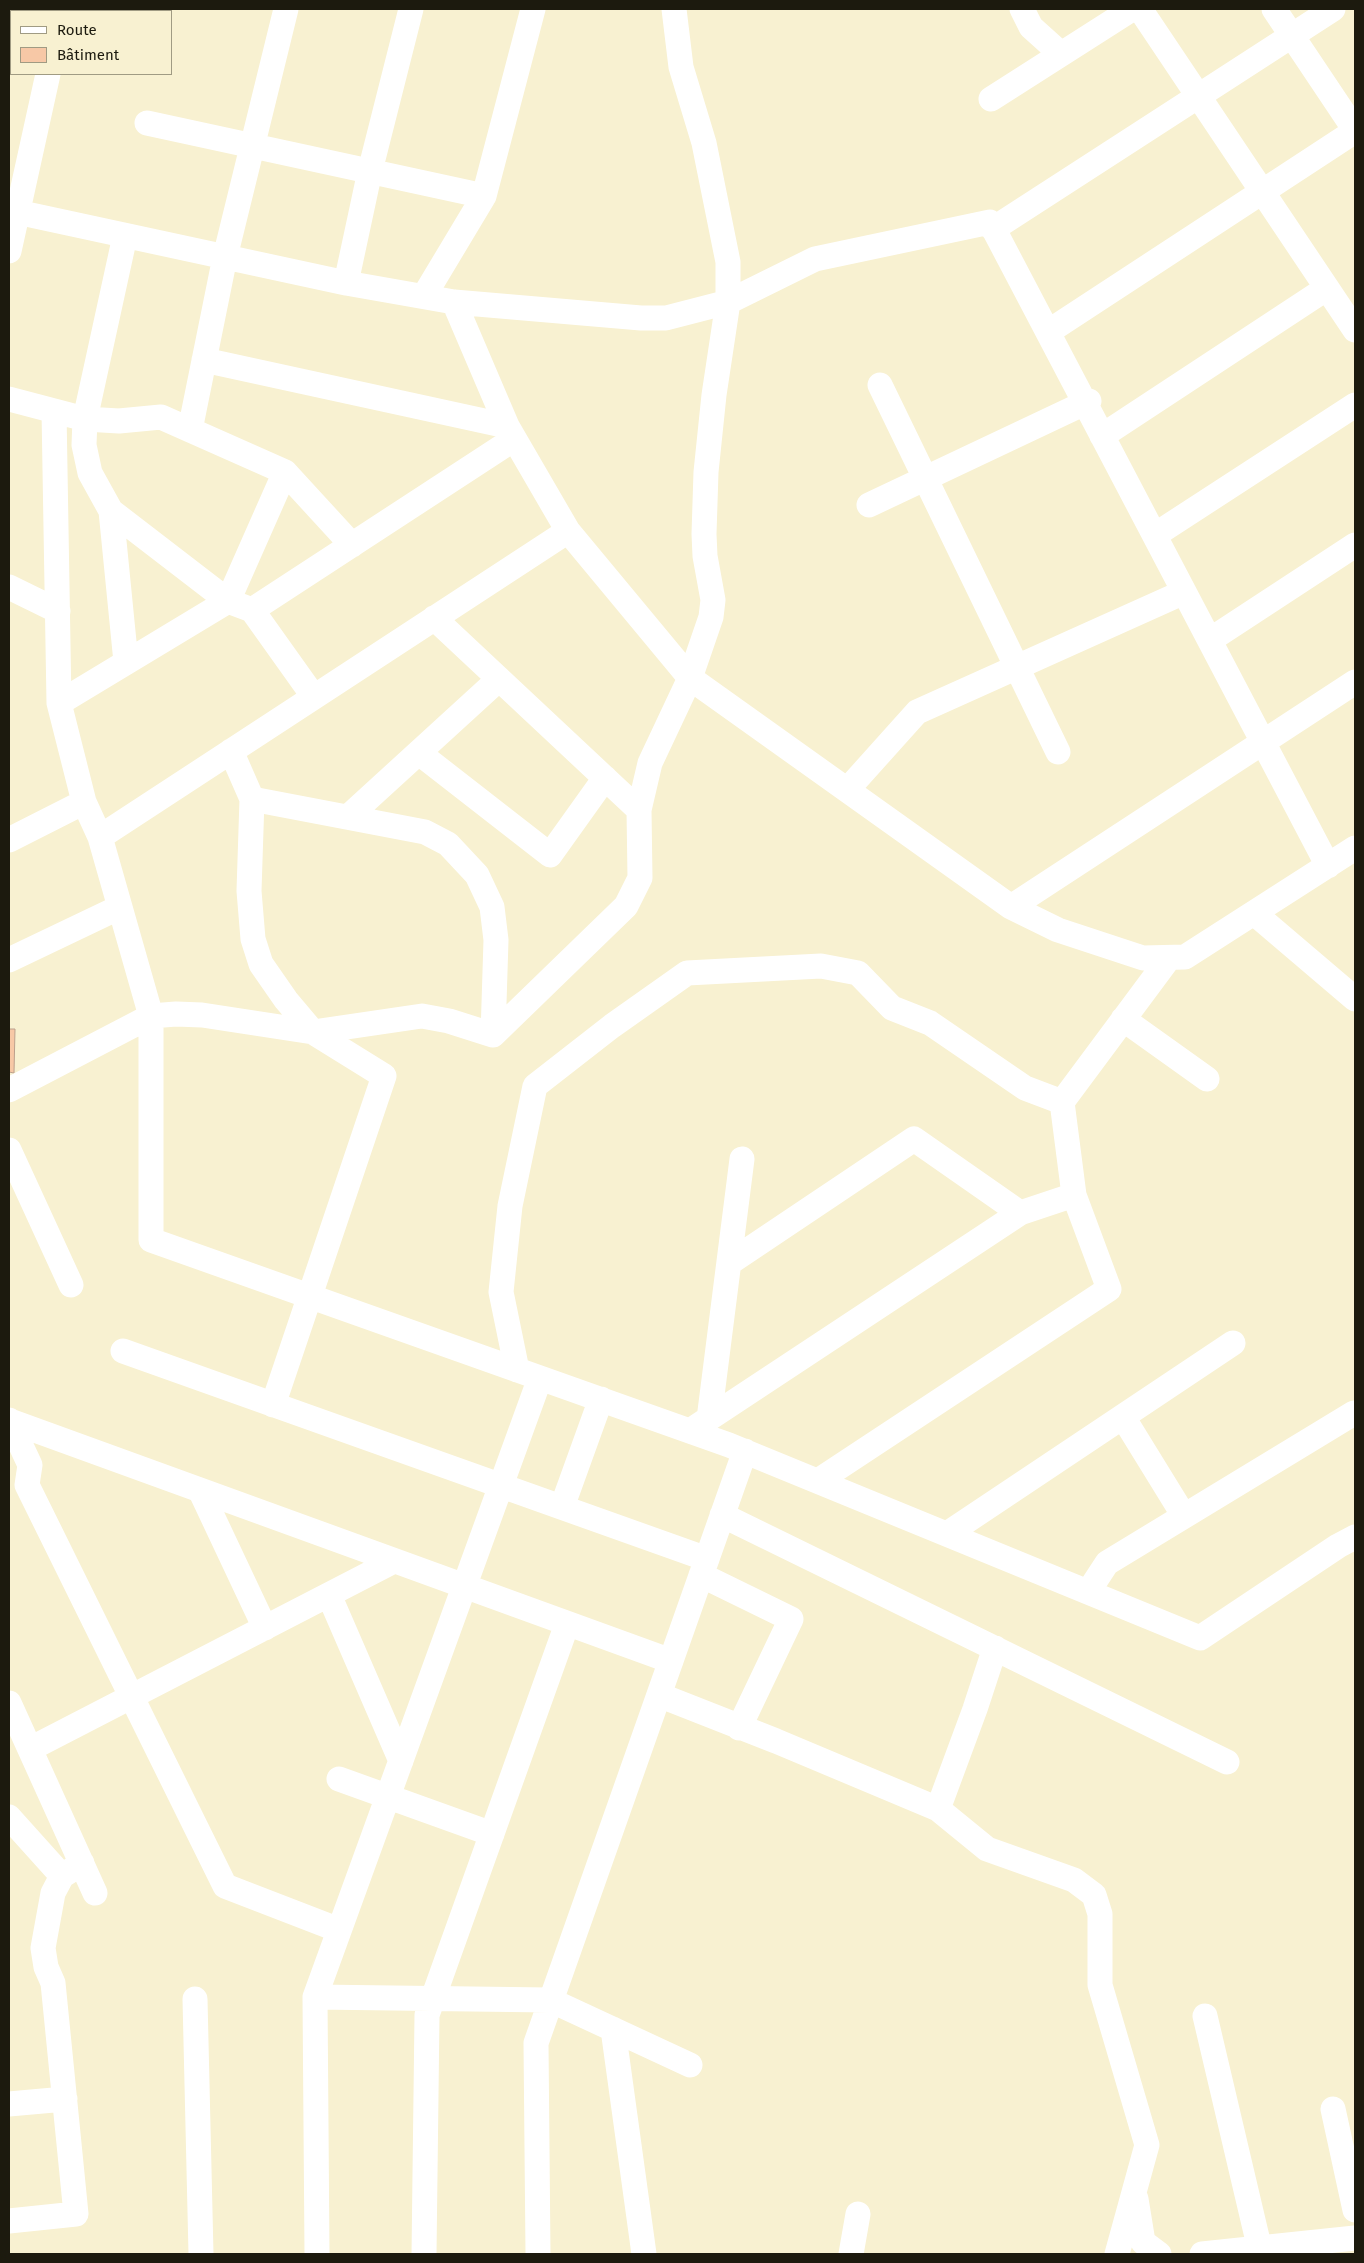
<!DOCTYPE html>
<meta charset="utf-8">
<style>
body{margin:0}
#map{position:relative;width:1364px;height:2263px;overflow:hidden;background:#f8f1d1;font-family:"Fira Sans",sans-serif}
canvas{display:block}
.frame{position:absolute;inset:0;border:10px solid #1c1a0e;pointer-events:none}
.legend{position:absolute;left:10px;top:10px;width:162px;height:65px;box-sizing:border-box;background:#f8f1d1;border:1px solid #a09b83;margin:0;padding:6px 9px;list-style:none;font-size:15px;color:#1c1a0e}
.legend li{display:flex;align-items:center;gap:10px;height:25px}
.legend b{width:25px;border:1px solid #a09b83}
</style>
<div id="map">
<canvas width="1364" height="2263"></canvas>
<div class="frame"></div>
<ul class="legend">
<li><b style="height:6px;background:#fff"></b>Route</li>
<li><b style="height:14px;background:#f7c8a6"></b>Bâtiment</li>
</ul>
</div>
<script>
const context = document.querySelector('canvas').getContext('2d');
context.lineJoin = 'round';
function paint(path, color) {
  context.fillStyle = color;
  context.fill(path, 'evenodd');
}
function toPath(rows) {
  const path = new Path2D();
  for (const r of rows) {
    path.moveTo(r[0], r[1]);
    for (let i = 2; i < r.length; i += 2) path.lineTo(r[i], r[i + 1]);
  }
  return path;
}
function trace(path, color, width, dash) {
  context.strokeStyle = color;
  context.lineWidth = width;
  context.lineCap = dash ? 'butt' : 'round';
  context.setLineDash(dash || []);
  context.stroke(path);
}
const building = toPath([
 [9,1029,15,1029,14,1073,9,1072,9,1029]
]);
const minor = toPath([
 [1022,9,1031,27,1061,54],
 [1140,9,1355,330],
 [1274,9,1355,130],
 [61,11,62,9],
 [9,56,11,58],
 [991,99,1132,9],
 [147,123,484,196],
 [17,212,346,283,454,302,641,318,666,318,728,302,815,259,990,222,1328,866],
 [993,229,1333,9],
 [125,236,85,419,84,445,90,473,111,511,126,662],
 [9,251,48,74],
 [346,283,370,171,411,9],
 [424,296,484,196,533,9],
 [454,302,507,426,568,531,690,678,1011,907,1058,930,1143,958,1185,957,1355,848],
 [1048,332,1355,131],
 [204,360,507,426],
 [880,385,1058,752],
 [9,399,85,419,119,421,161,417,285,472,352,545],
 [54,411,59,703,84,802,100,837,151,1016,151,1240,729,1445,1200,1638,1338,1546,1355,1537],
 [190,430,225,257,286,9],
 [1102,436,1327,288],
 [869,505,1089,401],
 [111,511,228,601,252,610,314,697],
 [1155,535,1355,405],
 [9,587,58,611],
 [252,610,514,439],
 [434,618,639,810],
 [1210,640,1355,545],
 [59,703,228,601,285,472],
 [231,751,252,799,249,891,253,939,261,964,286,1000,313,1032,384,1076,273,1405],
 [419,753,550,855,605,778],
 [847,790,917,712,1184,592],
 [252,799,425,832,448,844,477,875,492,907,496,940,493,1035],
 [348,817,499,679],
 [100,837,568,531],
 [9,840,84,802],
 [1011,907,1355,682],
 [1254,913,1355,999],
 [9,960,120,907],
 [1123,1019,1207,1079],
 [493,1035,626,906,640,878,639,810,650,763,690,678,711,617,713,600,705,556,704,534,706,472,714,395,728,302,728,262,704,143,681,67,674,9],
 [9,1090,151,1016,176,1014,202,1015,313,1032,422,1016,449,1021,493,1035],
 [9,1150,71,1285],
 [729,1263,914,1139,1020,1213],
 [123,1351,707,1559],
 [517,1370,501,1292,510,1206,535,1086,612,1026,687,973,821,966,858,973,892,1008,930,1023,1025,1088,1062,1102],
 [1123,1417,1184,1516],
 [709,1419,742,1159],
 [9,1420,30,1465,27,1485,225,1886,339,1930],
 [10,1421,671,1661],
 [690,1431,1020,1213,1074,1195],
 [818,1481,1109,1289,1074,1195,1062,1102,1169,958],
 [200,1490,265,1628],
 [562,1507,601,1399],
 [722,1515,1227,1762],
 [947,1534,1233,1343],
 [701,1575,791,1619,739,1728],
 [1088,1592,1107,1563,1354,1413],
 [329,1595,401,1761],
 [659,1695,776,1741,938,1809,987,1849,1074,1880,1094,1895,1100,1914,1100,1985,1147,2145,1117,2254],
 [9,1703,95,1893],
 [30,1749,394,1561],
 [339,1779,492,1834],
 [938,1809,975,1709,995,1648],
 [9,1817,62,1876],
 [315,1997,550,2000,690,2065],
 [195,1999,201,2254],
 [1205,2016,1261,2254],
 [613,2029,644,2254],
 [9,2104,65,2099],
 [1333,2109,1355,2210],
 [1136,2199,1143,2242,1159,2254],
 [9,2221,76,2214,53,1983,46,1967,43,1948,53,1893,62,1876,82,1863],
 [317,2254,315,1997,540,1378],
 [424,2254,427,2015,567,1624],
 [538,2254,536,2043,745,1451],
 [851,2254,858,2214],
 [1202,2254,1355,2238]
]);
paint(building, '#f7c8a6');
trace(building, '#bca08c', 1);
trace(minor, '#fff', 25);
</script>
